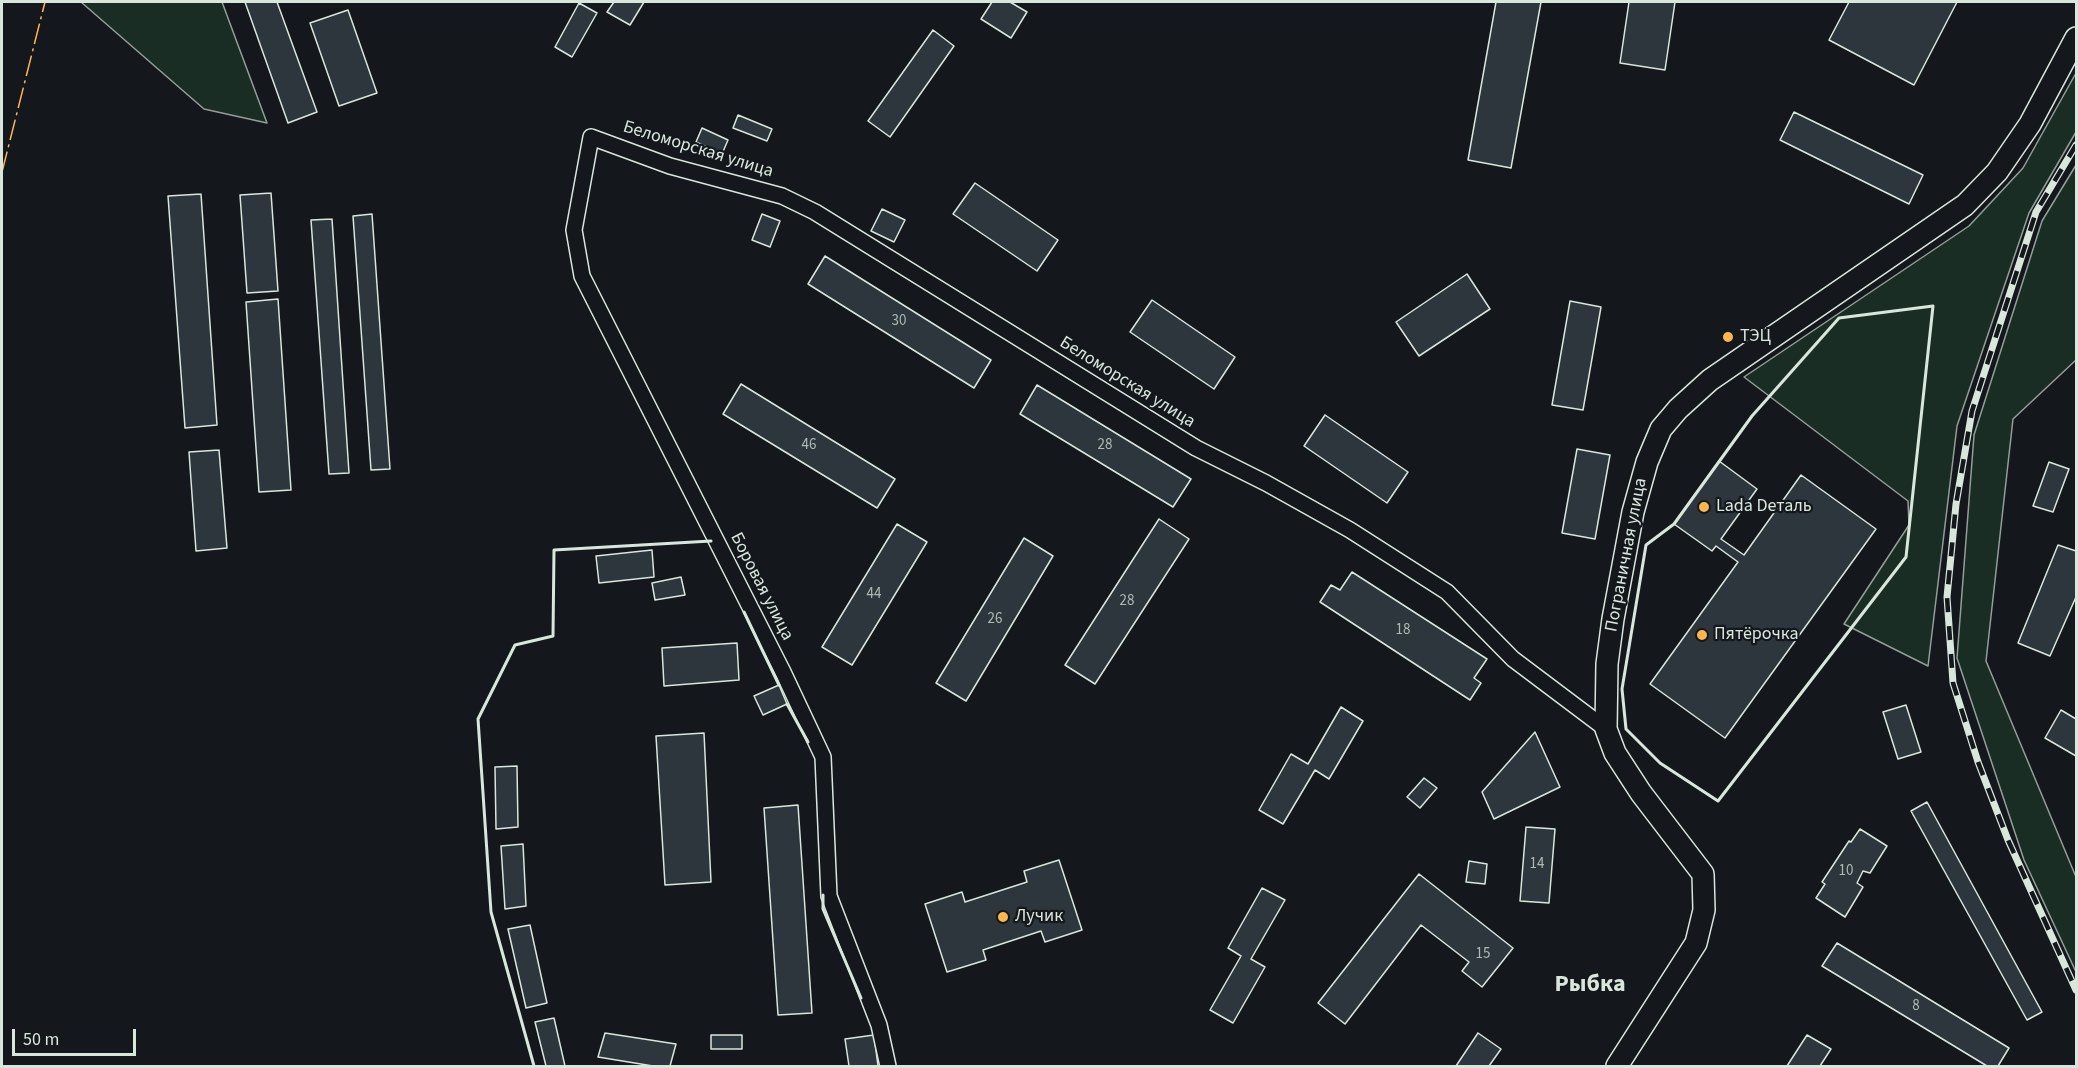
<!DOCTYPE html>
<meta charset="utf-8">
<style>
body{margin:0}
#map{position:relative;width:2078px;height:1068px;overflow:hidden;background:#14181c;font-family:"Source Sans 3",sans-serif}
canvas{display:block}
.frame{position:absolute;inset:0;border:3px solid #d8e6dc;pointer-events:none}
.scale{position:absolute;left:12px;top:1029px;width:124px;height:27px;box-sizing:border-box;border:3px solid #d8e6dc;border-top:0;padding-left:8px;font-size:18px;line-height:21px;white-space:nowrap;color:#d8e6dc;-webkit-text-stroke:4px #14181c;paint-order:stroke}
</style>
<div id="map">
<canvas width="2078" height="1068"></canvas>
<div class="frame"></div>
<div class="scale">50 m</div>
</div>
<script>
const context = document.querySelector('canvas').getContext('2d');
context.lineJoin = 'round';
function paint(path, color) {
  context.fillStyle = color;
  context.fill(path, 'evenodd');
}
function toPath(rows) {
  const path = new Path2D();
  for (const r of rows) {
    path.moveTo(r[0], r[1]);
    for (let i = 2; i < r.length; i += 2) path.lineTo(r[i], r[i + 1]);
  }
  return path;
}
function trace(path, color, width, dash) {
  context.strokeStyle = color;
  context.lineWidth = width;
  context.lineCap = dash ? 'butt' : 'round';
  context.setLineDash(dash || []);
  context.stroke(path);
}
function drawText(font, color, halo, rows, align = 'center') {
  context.font = font + ' "Source Sans 3",sans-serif';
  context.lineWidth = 4.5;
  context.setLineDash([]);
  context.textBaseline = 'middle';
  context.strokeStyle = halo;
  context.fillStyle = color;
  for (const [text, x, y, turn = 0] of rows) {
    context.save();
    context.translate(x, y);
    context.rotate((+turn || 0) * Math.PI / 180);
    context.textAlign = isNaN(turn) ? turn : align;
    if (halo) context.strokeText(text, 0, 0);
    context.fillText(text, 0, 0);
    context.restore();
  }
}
const green = toPath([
 [81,2,222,2,267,123,204,109,81,2],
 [2076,73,2076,132,2029,213,1957,426,1928,666,1844,624,1909,525,1908,501,1744,377,1969,226,2023,168,2076,73],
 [2076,165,2076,360,2013,419,1986,661,2076,877,2076,972,2024,860,1957,658,1974,435,2042,221,2076,165]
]);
const building = toPath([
 [245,2,277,2,317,112,288,123,245,2],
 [614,2,644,2,630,25,607,12,614,2],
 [992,2,1010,2,1027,12,1011,38,981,19,992,2],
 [1496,2,1541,2,1511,168,1468,160,1496,2],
 [1629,2,1675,2,1665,70,1620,63,1629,2],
 [1849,2,1957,2,1914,85,1829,40,1849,2],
 [579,3,597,13,572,57,555,47,579,3],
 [348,10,377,93,339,106,310,23,348,10],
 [933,30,954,46,890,137,868,121,933,30],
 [1794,112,1923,175,1909,204,1780,140,1794,112],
 [738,115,772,129,767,141,733,128,738,115],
 [702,128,728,140,722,154,696,142,702,128],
 [975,183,1058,240,1037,271,953,214,975,183],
 [271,193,278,291,247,293,240,195,271,193],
 [201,194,217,425,185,428,168,196,201,194],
 [882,209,905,220,894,242,871,231,882,209],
 [372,214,390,469,371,470,353,216,372,214],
 [762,214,780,221,770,247,752,240,762,214],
 [332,219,349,473,329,474,311,220,332,219],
 [825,256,991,360,974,388,808,284,825,256],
 [1467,274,1490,309,1419,356,1396,322,1467,274],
 [278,299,291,490,259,492,246,302,278,299],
 [1152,300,1235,357,1214,389,1130,332,1152,300],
 [1570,301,1601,307,1583,410,1552,405,1570,301],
 [741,384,895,479,877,508,723,414,741,384],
 [1037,385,1191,479,1173,507,1020,414,1037,385],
 [1325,415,1408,472,1387,503,1304,446,1325,415],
 [1577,449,1610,455,1595,539,1562,533,1577,449],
 [219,450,227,548,196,551,189,452,219,450],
 [1719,461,1757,489,1721,539,1744,555,1801,475,1876,529,1725,738,1650,684,1738,562,1716,546,1712,551,1674,524,1719,461],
 [2049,462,2069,469,2053,512,2033,506,2049,462],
 [1159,519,1189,539,1095,684,1065,665,1159,519],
 [897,524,927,542,852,665,822,647,897,524],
 [1024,538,1053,556,966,701,936,683,1024,538],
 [2058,545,2076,551,2076,597,2050,656,2018,643,2058,545],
 [652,550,654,577,599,583,596,556,652,550],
 [1352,572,1487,659,1474,678,1481,683,1470,700,1320,602,1331,585,1340,590,1352,572],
 [681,577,685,595,655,600,652,583,681,577],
 [737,643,739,680,664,686,662,648,737,643],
 [779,685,787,704,763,715,754,696,779,685],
 [1906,705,1921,752,1898,759,1883,712,1906,705],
 [1341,707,1363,721,1329,779,1315,770,1283,824,1259,810,1291,754,1308,764,1341,707],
 [2061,710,2076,719,2076,756,2045,738,2061,710],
 [1535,732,1560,787,1494,819,1482,792,1535,732],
 [704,733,711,882,665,885,656,736,704,733],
 [517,766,518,827,496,829,495,767,517,766],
 [1424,778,1437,788,1420,808,1407,797,1424,778],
 [1927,802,2042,1012,2027,1020,1911,811,1927,802],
 [798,805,812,1013,778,1015,764,808,798,805],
 [1526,827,1555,829,1549,903,1520,901,1526,827],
 [1860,829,1887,846,1870,873,1863,871,1857,883,1863,887,1845,917,1816,898,1825,884,1822,882,1849,841,1851,842,1860,829],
 [523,844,526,906,505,909,501,846,523,844],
 [1059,860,1082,930,1045,942,1041,931,983,950,986,960,947,972,925,904,962,892,965,902,1027,882,1024,871,1059,860],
 [1469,861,1487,864,1485,884,1466,882,1469,861],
 [1419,874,1513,948,1482,987,1462,971,1469,962,1421,925,1345,1024,1318,1003,1419,874],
 [1262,888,1285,900,1251,959,1265,967,1233,1023,1210,1010,1241,956,1228,948,1262,888],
 [530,925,547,1003,526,1008,508,929,530,925],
 [1837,943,2009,1048,1998,1066,1987,1066,1822,966,1837,943],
 [554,1018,565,1066,546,1066,535,1022,554,1018],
 [605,1033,676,1044,670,1066,653,1066,598,1057,605,1033],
 [1478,1033,1501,1049,1489,1066,1456,1066,1478,1033],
 [711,1035,742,1035,742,1049,711,1049,711,1035],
 [874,1035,878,1066,849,1066,845,1039,874,1035],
 [1807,1035,1831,1049,1820,1066,1787,1066,1807,1035]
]);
const minor = toPath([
 [888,1066,879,1025,829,896,823,757,783,672,582,276,574,230,591,137,670,166,782,196,815,212,1196,448,1266,483,1350,530,1447,592,1513,659,1606,729]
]);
const secondary = toPath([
 [1617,1066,1696,943,1704,910,1703,874,1641,793,1615,753,1606,729,1607,664,1613,619,1633,512,1647,462,1661,429,1678,409,1710,380,1965,205,1997,172,2030,124,2076,38]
]);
const rail = toPath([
 [2076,145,2036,212,1972,411,1956,504,1947,597,1953,683,1978,762,2008,840,2076,990]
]);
const wall = toPath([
 [1933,306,1906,557,1718,801,1660,763,1626,729,1622,689,1646,545,1674,524,1752,416,1839,318,1933,306],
 [744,612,779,685],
 [787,704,808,742],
 [823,895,823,909,861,998],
 [534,1066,491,912,478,719,515,645,553,636,554,550,711,541]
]);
const power = toPath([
 [2,172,45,2]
]);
const markers = [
 [1728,337,6,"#ffb74d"],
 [1704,507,6,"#ffb74d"],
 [1702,635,6,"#ffb74d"],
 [1003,917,6,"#ffb74d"]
];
const numberNames = [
 ["30",899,322],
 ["46",809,446],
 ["28",1105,446],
 ["44",874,595],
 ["28",1127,602],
 ["26",995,620],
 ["18",1403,631],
 ["14",1537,865],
 ["10",1846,872],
 ["15",1483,955],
 ["8",1916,1007]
];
const streetNames = [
 ["Беломорская улица",698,150,17],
 ["Беломорская улица",1127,383,32],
 ["Пограничная улица",1627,555,-79],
 ["Боровая улица",761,587,63]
];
const poiNames = [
 ["ТЭЦ",1740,337],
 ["Lada Dеталь",1716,507],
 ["Пятёрочка",1714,635],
 ["Лучик",1015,917]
];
const districtNames = [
 ["Рыбка",1590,986]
];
paint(green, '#1a2d24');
trace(green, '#939e99', 1.5);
paint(building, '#2c363c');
trace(building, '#d8e6dc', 1.5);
trace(minor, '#d8e6dc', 18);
trace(secondary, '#d8e6dc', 24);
trace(minor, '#14181c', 15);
trace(secondary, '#14181c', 21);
trace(rail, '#d8e6dc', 7);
trace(rail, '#14181c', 4.5, [14]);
trace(wall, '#d8e6dc', 3);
trace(power, '#ffb74d', 1.5, [21, 4.5, 3, 4.5]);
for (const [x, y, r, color] of markers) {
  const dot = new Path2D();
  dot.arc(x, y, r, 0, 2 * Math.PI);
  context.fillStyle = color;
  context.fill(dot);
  trace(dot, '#14181c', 2);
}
drawText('15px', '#adbab4', null, numberNames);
drawText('18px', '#d8e6dc', '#14181c', streetNames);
drawText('18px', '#d8e6dc', '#14181c', poiNames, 'left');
drawText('bold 24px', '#d8e6dc', '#14181c', districtNames);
</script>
